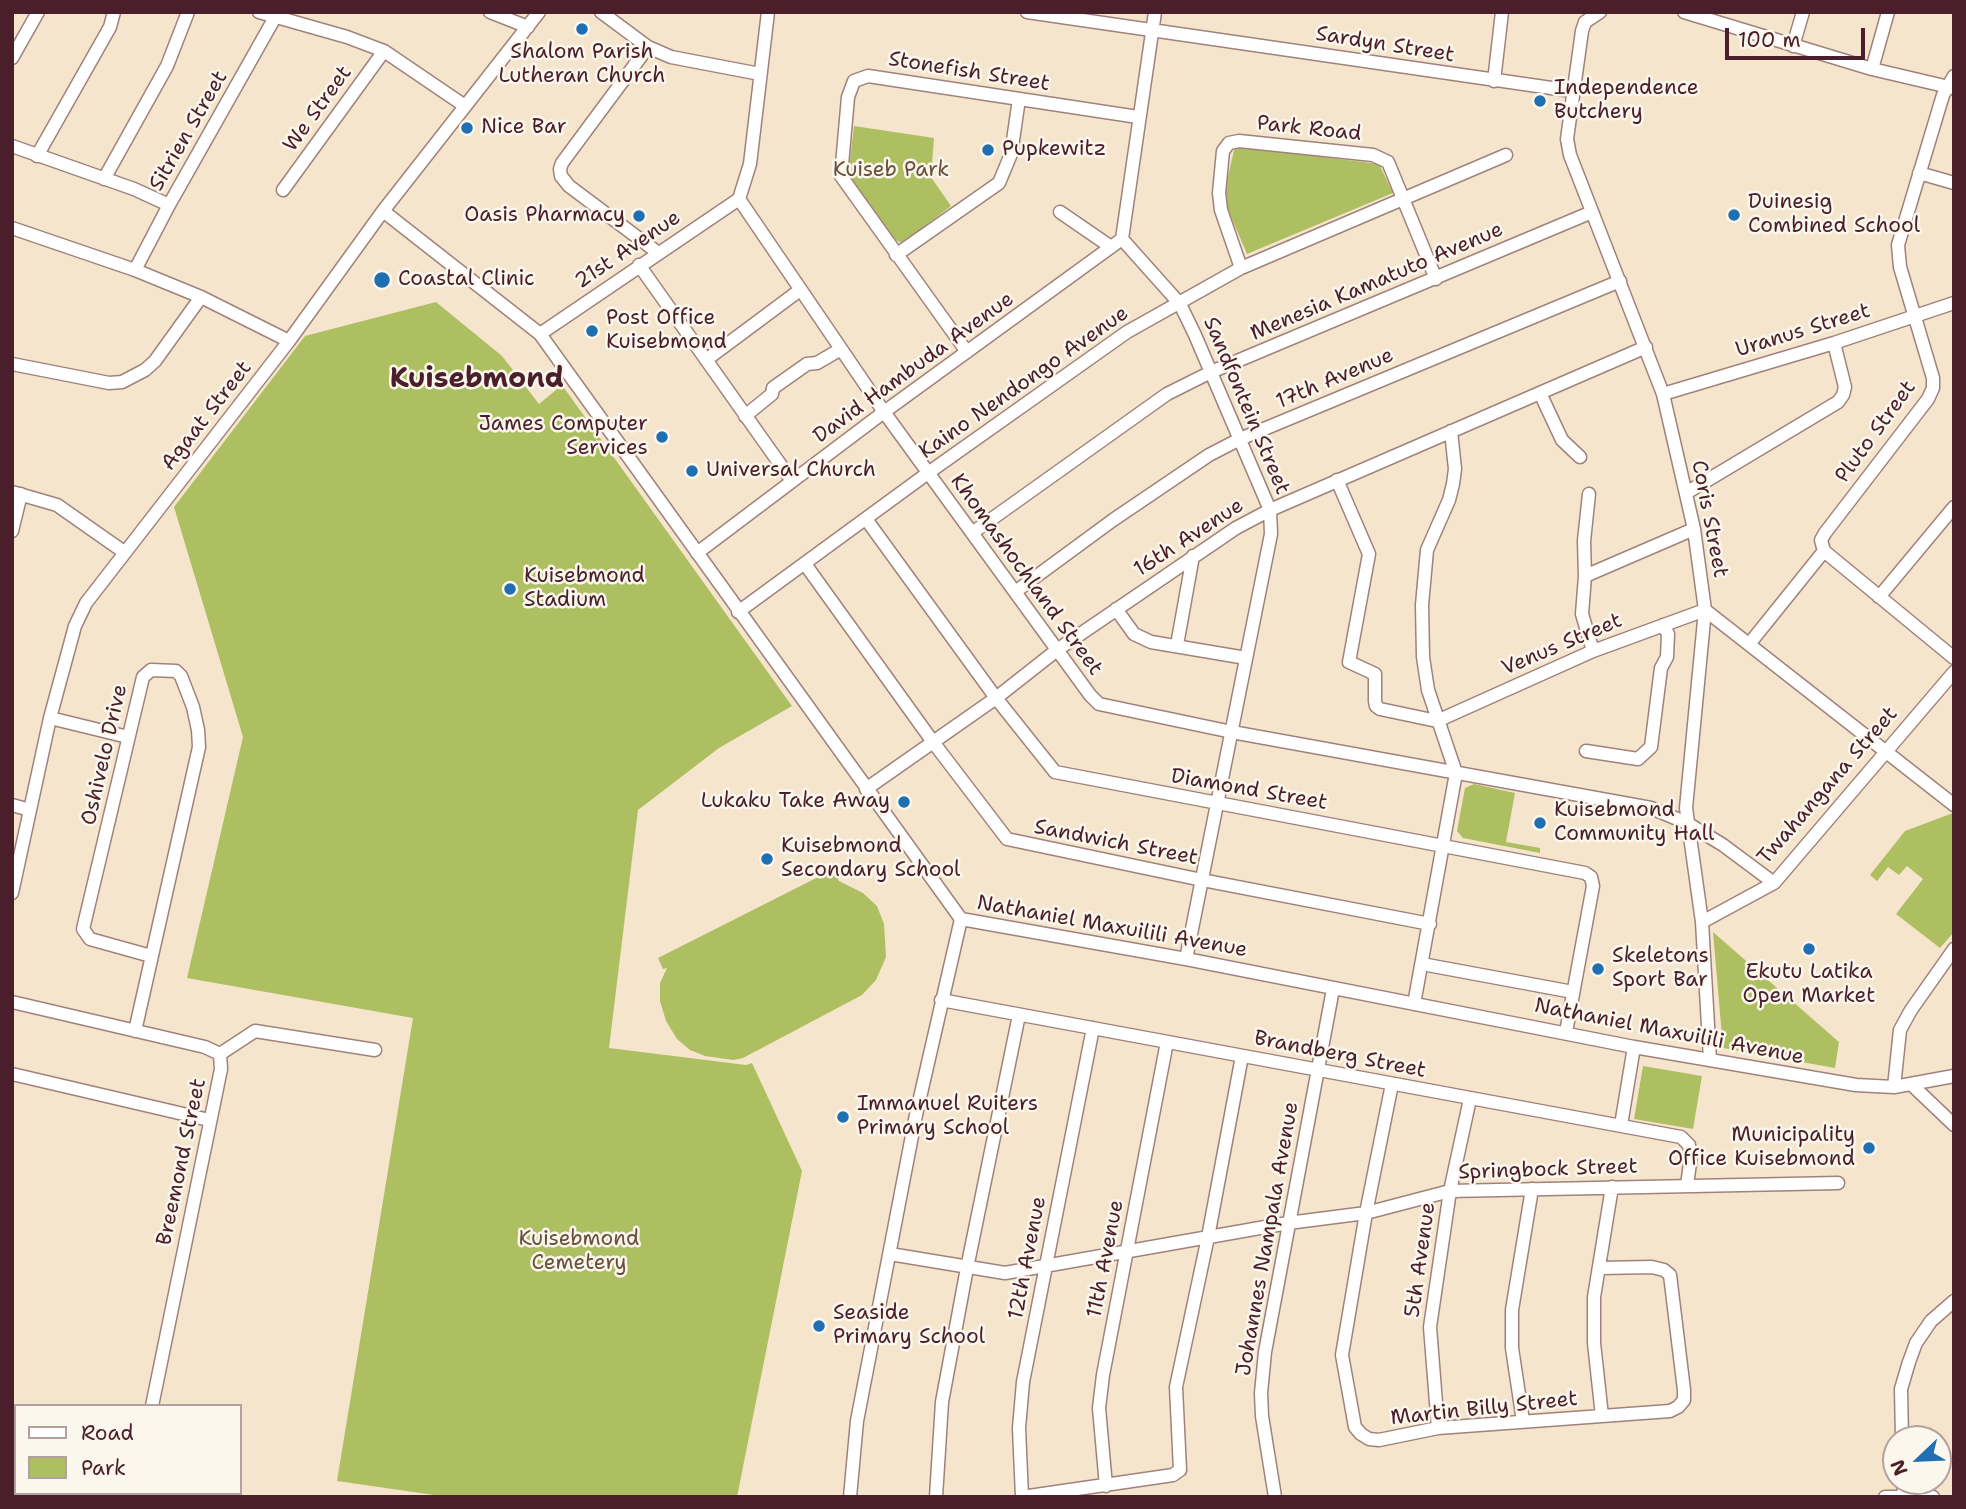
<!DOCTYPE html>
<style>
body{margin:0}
#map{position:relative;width:1966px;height:1509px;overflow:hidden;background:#f5e5cd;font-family:"Shantell Sans",sans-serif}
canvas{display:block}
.frame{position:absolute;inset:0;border:14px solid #4a1f2b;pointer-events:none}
.legend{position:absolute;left:14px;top:1404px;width:228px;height:91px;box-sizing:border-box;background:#fbf7ec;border:2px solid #b4a19f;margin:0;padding:9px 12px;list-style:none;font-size:21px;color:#4a1f2b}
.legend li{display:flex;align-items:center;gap:14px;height:35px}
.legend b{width:35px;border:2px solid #b4a19f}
.north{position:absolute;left:1882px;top:1425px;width:70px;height:70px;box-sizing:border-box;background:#fbf7ec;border:2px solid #b4a19f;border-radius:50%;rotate:247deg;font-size:19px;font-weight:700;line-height:28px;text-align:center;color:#4a1f2b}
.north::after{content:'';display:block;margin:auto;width:24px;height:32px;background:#1f6fb2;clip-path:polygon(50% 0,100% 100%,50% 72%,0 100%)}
.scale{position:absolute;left:1725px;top:28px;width:140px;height:32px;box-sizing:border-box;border:4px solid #4a1f2b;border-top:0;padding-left:9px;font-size:21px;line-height:24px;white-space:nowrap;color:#4a1f2b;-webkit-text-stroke:5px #fbf7ec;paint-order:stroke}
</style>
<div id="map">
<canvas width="1966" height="1509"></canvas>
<div class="frame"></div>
<ul class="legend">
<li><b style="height:9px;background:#fff"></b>Road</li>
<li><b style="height:19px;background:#aebf62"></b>Park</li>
</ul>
<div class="north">N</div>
<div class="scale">100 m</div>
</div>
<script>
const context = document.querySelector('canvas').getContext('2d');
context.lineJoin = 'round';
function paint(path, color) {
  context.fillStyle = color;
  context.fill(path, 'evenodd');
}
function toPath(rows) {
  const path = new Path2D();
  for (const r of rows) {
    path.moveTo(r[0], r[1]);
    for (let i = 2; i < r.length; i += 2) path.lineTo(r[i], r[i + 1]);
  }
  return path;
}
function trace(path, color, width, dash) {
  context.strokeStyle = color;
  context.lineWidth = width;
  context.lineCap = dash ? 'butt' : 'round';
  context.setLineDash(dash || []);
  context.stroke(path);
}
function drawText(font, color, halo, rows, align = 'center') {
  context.font = font + ' "Shantell Sans",sans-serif';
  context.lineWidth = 5;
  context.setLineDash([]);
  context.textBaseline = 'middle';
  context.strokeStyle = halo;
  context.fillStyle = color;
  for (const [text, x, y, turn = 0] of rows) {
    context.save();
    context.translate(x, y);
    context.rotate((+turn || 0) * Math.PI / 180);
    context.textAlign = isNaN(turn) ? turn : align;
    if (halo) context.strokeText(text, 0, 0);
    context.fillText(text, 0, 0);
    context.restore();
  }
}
const green = toPath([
 [854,126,934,138,931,177,951,206,903,243,892,239,848,176],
 [1235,146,1379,164,1393,193,1247,254,1223,198],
 [436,302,502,356,539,404,562,385,792,706,719,748,638,810,609,1048,746,1065,752,1063,802,1171,737,1497,448,1497,337,1481,413,1018,187,978,243,737,174,507,305,336],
 [1474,784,1515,793,1506,842,1540,848,1540,853,1463,838,1457,831,1465,788],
 [1953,813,1954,932,1940,948,1896,914,1923,879,1907,866,1899,875,1888,867,1877,881,1870,875,1905,831],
 [834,869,839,881,863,893,877,906,884,924,886,957,876,980,862,995,743,1058,733,1060,705,1056,690,1050,677,1039,666,1021,660,1001,660,983,667,968,663,969,658,958],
 [1713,932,1839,1042,1835,1068,1723,1048],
 [1643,1066,1702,1076,1693,1129,1634,1119]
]);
const minor = toPath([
 [259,12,347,37,384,51,465,106],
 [490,12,528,27],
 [601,12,648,47,671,57,760,74],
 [768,12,750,164,739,199,884,412,1090,695,1099,704,1232,732,1651,808,1687,823,1723,845,1774,883,1954,672],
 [1027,12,1572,91],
 [1600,12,1585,22,1582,31,1567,139,1570,155,1663,394,1694,529,1705,610,1686,808,1702,922,1710,1060],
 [1684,12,1872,69,1953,88],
 [1793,46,1803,12],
 [648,47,562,163,560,169,561,176,569,186,657,252],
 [12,58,38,12],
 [1872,69,1888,12],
 [1494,81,1502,12],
 [12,146,134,189,169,205],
 [37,156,110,27,114,12],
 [1919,173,1954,183],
 [104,179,167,66,188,12],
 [283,190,384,51],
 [383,211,540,334,961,919,1186,959,1634,1047,1856,1085,1894,1087,1954,1076],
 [1060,212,1111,247],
 [12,228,135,270,201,297,289,341],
 [1122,239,1180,304,1195,335,1270,510,1271,534,1186,959],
 [1122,239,1155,12],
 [896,255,999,183,1011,154,1019,99],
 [639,265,792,481],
 [1241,268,1221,210,1219,193,1223,151,1229,143,1239,141,1373,155,1388,162,1436,279],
 [135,270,169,205,278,12],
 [540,334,739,199],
 [967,352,841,176,848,97,854,81,868,76,1138,117],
 [706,360,800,290],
 [12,364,109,383,122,382,145,370,155,361,201,297],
 [1540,393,1562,440,1580,457],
 [1663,394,1834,343,1954,303],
 [745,416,772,394,773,388,807,364,817,363,841,349],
 [1337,480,1369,554,1349,662,1375,674,1375,701,1376,706,1380,709,1437,721,1593,651,1705,610,1954,805],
 [12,492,57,505,124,552],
 [1686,493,1838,402,1843,395,1845,387,1834,343],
 [1589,494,1584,541,1585,576,1582,614,1593,651],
 [866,519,996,698,1055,772,1585,873,1591,877,1593,886,1566,1032],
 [12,531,21,494],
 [972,533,1167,394,1211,372,1592,212],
 [1824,551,1821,540,1825,533,1928,399,1933,388,1933,378,1900,267,1898,245,1943,95,1954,76],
 [1824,551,1954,658],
 [697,553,884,412,1122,239],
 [805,564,933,742,1007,839,1202,880,1430,924],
 [1585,576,1694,529],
 [1015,592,1113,520,1209,455,1240,439,1620,281],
 [1879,597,1954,507],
 [1116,609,1134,634,1151,642,1246,658],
 [738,612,928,473,1127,332,1241,268,1506,155],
 [1750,643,1824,551],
 [1177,645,1193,556],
 [50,718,128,737],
 [1586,751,1638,759,1651,747,1661,668,1667,657,1668,634,1663,625],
 [866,789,996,698,1057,650,1236,528,1270,510,1646,347],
 [12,805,30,810],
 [12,893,50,718,75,626,86,603,289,341,383,211,539,12],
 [1702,922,1774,883],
 [1422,964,1573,992],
 [941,1000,1681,1137,1689,1145,1691,1156,1687,1185],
 [12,1002,205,1047,220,1054,221,1069,152,1406],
 [1414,1004,1456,773,1428,690,1423,657,1422,605,1427,550,1449,500,1453,484,1455,469,1451,431],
 [135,1031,199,747,198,730,193,707,181,676,176,671,151,670,143,677,83,929,90,939,151,956],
 [220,1054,255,1031,375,1050],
 [12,1074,209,1120],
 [1392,1084,1366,1213,1342,1355,1355,1427,1361,1434,1369,1439,1379,1440,1438,1428,1670,1411,1678,1407,1684,1400,1684,1390,1670,1275,1664,1270,1652,1267,1600,1268],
 [1912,1085,1954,1125],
 [1894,1087,1900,1030,1911,1010,1954,949],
 [1621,1125,1634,1047],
 [890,1254,1005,1273,1288,1223,1366,1213,1450,1191,1838,1183],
 [1602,1416,1594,1343,1594,1297,1612,1187],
 [1523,1421,1512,1348,1512,1310,1532,1189],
 [1438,1428,1430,1327,1450,1191,1470,1099],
 [1902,1439,1901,1389,1909,1362,1916,1343,1931,1321,1954,1301],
 [1903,1481,1904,1496],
 [1106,1486,1099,1408,1103,1375,1167,1042],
 [132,1497,133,1493],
 [850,1497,857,1421,916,1115,961,919],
 [936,1497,942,1402,967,1268,1019,1015],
 [1022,1497,1173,1475,1180,1470,1176,1387,1208,1237,1242,1056],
 [1022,1497,1019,1428,1023,1382,1093,1028],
 [1275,1497,1262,1416,1261,1393,1265,1352,1333,989],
 [1885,1497,1933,1497]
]);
const markers = [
 [582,29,7,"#1f6fb2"],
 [1540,101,7,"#1f6fb2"],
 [467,128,7,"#1f6fb2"],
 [988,150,7,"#1f6fb2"],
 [1734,215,7,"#1f6fb2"],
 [639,216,7,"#1f6fb2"],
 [382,280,9,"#1f6fb2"],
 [592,331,7,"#1f6fb2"],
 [662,437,7,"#1f6fb2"],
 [692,471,7,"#1f6fb2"],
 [510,589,7,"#1f6fb2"],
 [904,802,7,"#1f6fb2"],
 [1540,823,7,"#1f6fb2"],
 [767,859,7,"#1f6fb2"],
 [1809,949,7,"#1f6fb2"],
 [1598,969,7,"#1f6fb2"],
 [843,1117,7,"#1f6fb2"],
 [1869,1148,7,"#1f6fb2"],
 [819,1326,7,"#1f6fb2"]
];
const streetNames = [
 ["Sardyn Street",1385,45,9],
 ["Stonefish Street",969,72,9],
 ["We Street",318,109,-54],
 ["Park Road",1309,129,6],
 ["Sitrien Street",189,131,-60],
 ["21st Avenue",628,250,-34],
 ["Menesia Kamatuto Avenue",1377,282,-23],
 ["Uranus Street",1803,331,-17],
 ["David Hambuda Avenue",914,368,-36],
 ["17th Avenue",1335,379,-23],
 ["Kaino Nendongo Avenue",1024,383,-35],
 ["Sandfontein Street",1246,406,67],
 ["Agaat Street",207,416,-52],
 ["Pluto Street",1876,432,-54],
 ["Coris Street",1709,519,79],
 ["16th Avenue",1189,538,-33],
 ["Khomashochland Street",1026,575,54],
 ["Venus Street",1562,645,-23],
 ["Oshivelo Drive",105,755,-77],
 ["Twahangana Street",1828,786,-49],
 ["Diamond Street",1249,790,10],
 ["Sandwich Street",1116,843,11],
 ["Nathaniel Maxuilili Avenue",1112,927,10],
 ["Nathaniel Maxuilili Avenue",1669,1032,11],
 ["Brandberg Street",1340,1055,11],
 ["Breemond Street",182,1162,-78],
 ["Springbock Street",1548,1170,-2],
 ["Johannes Nampala Avenue",1268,1239,-80],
 ["12th Avenue",1028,1258,-79],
 ["11th Avenue",1106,1259,-79],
 ["5th Avenue",1421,1260,-82],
 ["Martin Billy Street",1484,1409,-6]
];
const poiNames = [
 ["Shalom Parish",582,53,"center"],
 ["Lutheran Church",582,77,"center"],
 ["Independence",1554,89],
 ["Butchery",1554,113],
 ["Nice Bar",481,128],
 ["Pupkewitz",1002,150],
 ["Duinesig",1748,203],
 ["Combined School",1748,227],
 ["Oasis Pharmacy",625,216,"right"],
 ["Coastal Clinic",398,280],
 ["Post Office",606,319],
 ["Kuisebmond",606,343],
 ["James Computer",648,425,"right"],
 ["Services",648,449,"right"],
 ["Universal Church",706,471],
 ["Kuisebmond",524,577],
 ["Stadium",524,601],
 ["Lukaku Take Away",890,802,"right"],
 ["Kuisebmond",1554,811],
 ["Community Hall",1554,835],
 ["Kuisebmond",781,847],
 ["Secondary School",781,871],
 ["Skeletons",1612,957],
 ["Sport Bar",1612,981],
 ["Ekutu Latika",1809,973,"center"],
 ["Open Market",1809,997,"center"],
 ["Immanuel Ruiters",857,1105],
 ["Primary School",857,1129],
 ["Municipality",1855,1136,"right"],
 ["Office Kuisebmond",1855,1160,"right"],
 ["Seaside",833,1314],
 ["Primary School",833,1338]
];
const parkNames = [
 ["Kuiseb Park",891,171],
 ["Kuisebmond",579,1240],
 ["Cemetery",579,1264]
];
const districtNames = [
 ["Kuisebmond",477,380]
];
paint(green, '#aebf62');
trace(minor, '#a0827c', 15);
trace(minor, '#fff', 12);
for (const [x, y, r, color] of markers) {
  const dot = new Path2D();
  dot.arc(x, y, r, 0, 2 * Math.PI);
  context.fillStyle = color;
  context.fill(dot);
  trace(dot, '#fbf7ec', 2.5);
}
drawText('21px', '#4a1f2b', '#fbf7ec', streetNames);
drawText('21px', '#4a1f2b', '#fbf7ec', poiNames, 'left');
drawText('21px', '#684f3c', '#fbf7ec', parkNames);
drawText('bold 28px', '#4a1f2b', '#fbf7ec', districtNames);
</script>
